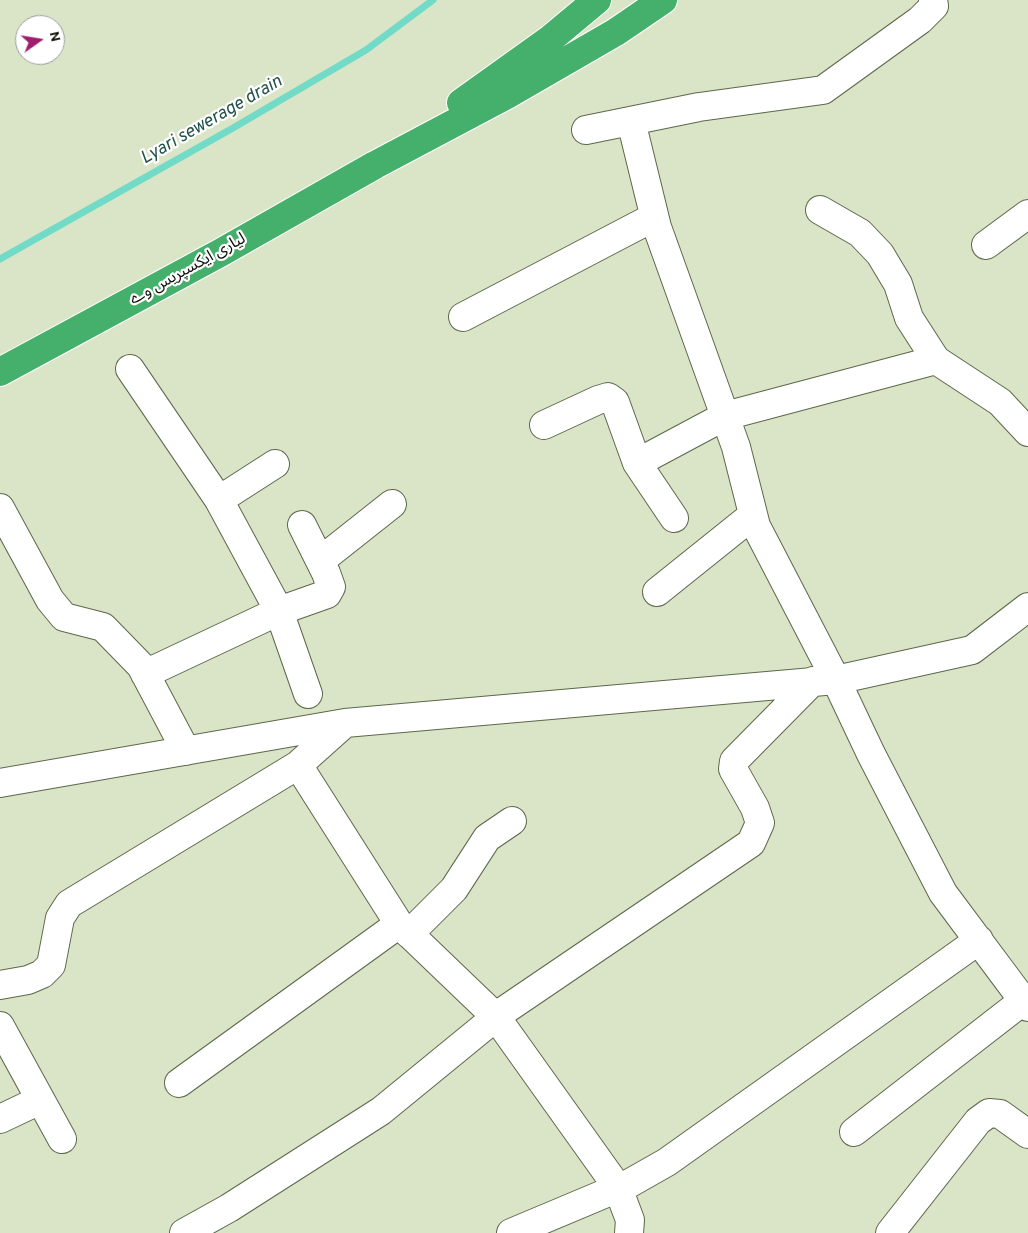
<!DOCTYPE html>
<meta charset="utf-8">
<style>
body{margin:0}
#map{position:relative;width:1028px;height:1233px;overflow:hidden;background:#d9e5c6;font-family:Overpass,sans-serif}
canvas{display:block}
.north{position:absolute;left:15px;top:15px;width:50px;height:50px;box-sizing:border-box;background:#fff;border:1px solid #9d9f9b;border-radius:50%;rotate:77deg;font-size:14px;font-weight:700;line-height:20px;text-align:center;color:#0b0f05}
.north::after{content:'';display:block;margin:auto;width:18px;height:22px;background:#a01e6e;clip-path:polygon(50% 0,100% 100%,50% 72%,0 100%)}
</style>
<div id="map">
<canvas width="1028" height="1233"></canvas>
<div class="north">N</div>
</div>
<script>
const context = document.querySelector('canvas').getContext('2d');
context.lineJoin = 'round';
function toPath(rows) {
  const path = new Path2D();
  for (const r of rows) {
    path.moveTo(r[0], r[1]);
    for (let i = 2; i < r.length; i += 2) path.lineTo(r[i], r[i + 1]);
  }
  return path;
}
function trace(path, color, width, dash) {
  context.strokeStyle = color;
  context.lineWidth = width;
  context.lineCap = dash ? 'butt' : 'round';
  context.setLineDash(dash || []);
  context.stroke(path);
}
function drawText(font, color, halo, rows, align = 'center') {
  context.font = font + ' Overpass,"Noto Sans Arabic",sans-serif';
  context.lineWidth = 4.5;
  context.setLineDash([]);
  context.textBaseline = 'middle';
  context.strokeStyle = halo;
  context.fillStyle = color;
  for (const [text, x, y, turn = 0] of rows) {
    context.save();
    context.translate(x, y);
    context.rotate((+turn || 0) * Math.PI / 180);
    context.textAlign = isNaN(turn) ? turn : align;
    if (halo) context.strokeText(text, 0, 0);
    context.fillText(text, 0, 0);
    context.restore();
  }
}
const stream = toPath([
 [0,259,233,128,366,50,433,0]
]);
const minor = toPath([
 [631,121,657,227,736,447,756,526,836,680,871,754,943,893,1028,1007],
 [586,130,699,107,823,90,920,20,934,6,933,0],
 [820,210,860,233,880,254,898,284,909,318,936,360,1000,402,1028,432],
 [986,245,1028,214],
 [463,317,654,217],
 [130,369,219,500,279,611,308,694],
 [544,425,598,400,608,397,615,402,637,463,674,518],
 [637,463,725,416,936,360],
 [219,500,275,464],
 [0,508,50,600,64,617,103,627,141,666,186,751],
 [320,561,392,504],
 [657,592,753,515],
 [145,674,279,611,327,594,331,587,326,573,302,525],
 [298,765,399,924,496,1017,618,1188,630,1220,629,1233],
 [0,783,345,723,836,680,972,650,1028,607],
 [409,934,454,889,487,838,512,821],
 [0,985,28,980,42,974,51,965,60,918,69,904,298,765,345,723],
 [0,1026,62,1139],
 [179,1083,399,924],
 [0,1119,40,1100],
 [854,1132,1028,997],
 [184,1233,229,1208,381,1111,502,1012,751,843,760,823,755,808,733,769,734,761,813,681],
 [511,1233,630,1183,667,1162,979,940],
 [890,1233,978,1121,989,1113,1000,1114,1028,1134]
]);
const highway = toPath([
 [461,103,549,40,597,0],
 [0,372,220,253,375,165,507,95,616,32,663,0]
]);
const streetNames = [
 ["لیاری ایکسپریس وے",188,270,-29]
];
const waterNames = [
 ["Lyari sewerage drain",212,121,-30]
];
trace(stream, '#71dbc7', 7);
trace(minor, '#5d674c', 30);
trace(highway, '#fff', 30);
trace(minor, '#fff', 28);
trace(highway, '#45b06b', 28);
drawText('16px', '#0b0f05', '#fff', streetNames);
drawText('italic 18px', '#225148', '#fff', waterNames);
</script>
